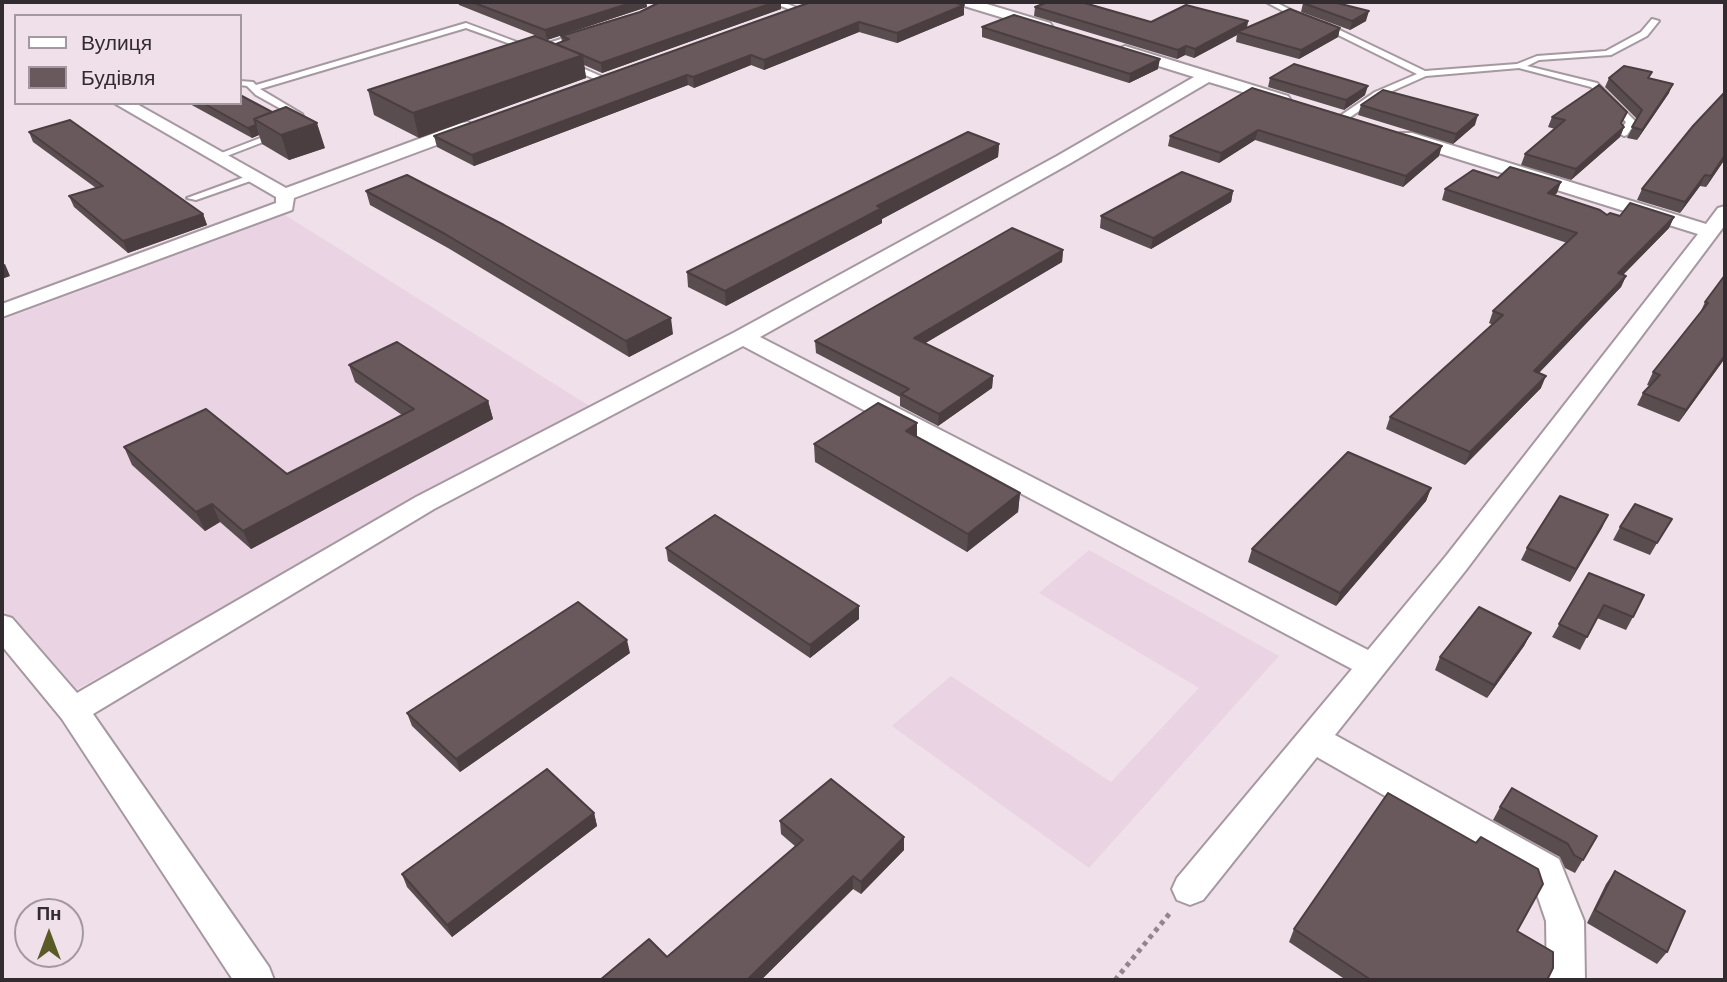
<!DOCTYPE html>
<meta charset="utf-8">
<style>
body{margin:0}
#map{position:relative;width:1727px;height:982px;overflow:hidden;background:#f0e0ea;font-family:"Work Sans",sans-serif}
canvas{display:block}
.frame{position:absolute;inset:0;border:4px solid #322c30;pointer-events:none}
.legend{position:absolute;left:14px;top:14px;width:228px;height:91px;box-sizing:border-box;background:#f0e0ea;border:2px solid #a498a0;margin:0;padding:9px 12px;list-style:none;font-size:21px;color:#322c30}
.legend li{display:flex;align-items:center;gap:14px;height:35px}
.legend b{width:35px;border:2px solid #a498a0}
.north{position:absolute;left:14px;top:898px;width:70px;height:70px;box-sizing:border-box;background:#f0e0ea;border:2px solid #a498a0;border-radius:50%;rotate:0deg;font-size:19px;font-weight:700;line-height:28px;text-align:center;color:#322c30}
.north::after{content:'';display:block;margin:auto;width:24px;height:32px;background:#5a5a27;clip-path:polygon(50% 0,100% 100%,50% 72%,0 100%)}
</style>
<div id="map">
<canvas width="1727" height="982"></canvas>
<div class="frame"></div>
<ul class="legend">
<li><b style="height:9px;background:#fff"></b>Вулиця</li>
<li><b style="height:19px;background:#69595c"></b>Будівля</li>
</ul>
<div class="north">Пн</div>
</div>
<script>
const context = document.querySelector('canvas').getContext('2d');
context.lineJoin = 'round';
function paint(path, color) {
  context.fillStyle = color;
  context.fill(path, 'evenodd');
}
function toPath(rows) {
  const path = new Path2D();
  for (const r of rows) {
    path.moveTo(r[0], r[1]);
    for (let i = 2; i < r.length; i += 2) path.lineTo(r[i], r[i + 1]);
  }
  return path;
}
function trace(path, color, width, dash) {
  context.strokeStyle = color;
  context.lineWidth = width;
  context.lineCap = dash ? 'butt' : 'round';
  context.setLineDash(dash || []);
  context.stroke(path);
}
const built = toPath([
 [285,215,591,407,70,693,2,608,2,320],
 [1089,550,1279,656,1089,868,892,726,951,676,1111,782,1199,688,1039,593]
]);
const path = toPath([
 [1115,980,1170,913]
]);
const service = toPath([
 [771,2,782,2,803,10,796,12,771,2],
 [1266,2,1275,2,1307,18,1300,20,1266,2],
 [1652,19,1659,21,1647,36,1611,55,1539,60,1527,66,1597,83,1636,122,1627,135,1624,136,1619,133,1626,122,1591,87,1519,68,1426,76,1381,96,1346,120,1340,120,1340,116,1375,92,1417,74,1318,25,1325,23,1425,71,1517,64,1537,56,1606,51,1641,32,1652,19],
 [466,23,533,48,580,33,584,35,539,51,530,51,466,28,260,89,302,114,303,116,299,119,256,95,247,86,240,85,240,81,253,82,256,85,466,23],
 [565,63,571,63,607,79,600,81,565,67,565,63],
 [276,132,284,134,219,159,211,157,276,132],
 [253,174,256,175,256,179,196,200,187,198,253,174]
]);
const minor = toPath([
 [959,2,980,2,1050,23,1052,26,1050,29,1040,29,961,5,959,2],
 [1125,46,1288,96,1290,99,1282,104,1209,82,1069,164,760,337,1368,650,1446,556,1698,234,1400,141,1397,137,1400,133,1412,133,1706,224,1718,208,1725,206,1725,225,1466,570,1335,735,1559,859,1584,921,1585,980,1547,980,1546,921,1532,880,1317,757,1203,900,1190,905,1177,900,1172,889,1177,878,1352,669,743,346,434,509,93,714,269,967,274,980,233,980,62,719,2,646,2,615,12,618,77,693,416,497,735,332,1057,156,1194,77,1120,54,1117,51,1120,48,1125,46],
 [114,103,135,103,286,188,462,123,468,122,477,127,474,131,294,198,292,210,2,317,2,304,276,203,276,197,114,103]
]);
const wall = toPath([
 [458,2,646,2,647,7,547,40,459,5],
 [657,2,781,2,781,9,602,73,584,65,586,78,419,138,374,115,368,90,556,44,562,42,561,36,640,12,658,3],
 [811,2,964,5,964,15,897,43,859,32,764,70,751,65,694,88,688,85,474,166,437,147,434,136],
 [1303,3,1366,21,1350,30,1301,12],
 [1035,7,1151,22,1248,21,1247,28,1340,28,1338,37,1299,59,1236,42,1237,35,1194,58,1185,55,1177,59,1034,16],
 [982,27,1158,69,1129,83,982,37],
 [1270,78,1365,95,1344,110,1268,87],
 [1609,78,1649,78,1669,93,1637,140,1627,138,1637,119,1605,87],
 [1252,88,1439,156,1403,187,1255,140,1219,163,1168,146,1170,136],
 [1725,92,1725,159,1706,187,1700,186,1680,213,1637,200,1642,189],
 [188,103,240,103,325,148,289,160,262,144,259,135,252,138],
 [1361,105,1475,125,1453,144,1358,115],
 [1552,117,1622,124,1624,127,1620,137,1571,180,1521,165,1525,154,1555,129,1548,127],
 [29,132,203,214,207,225,128,253,74,207,69,196,96,188,33,142],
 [999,144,998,157,882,219,882,223,726,306,688,287,687,272],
 [1498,178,1557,193,1554,195,1607,215,1674,217,1669,228,1623,275,1626,276,1621,287,1539,373,1541,388,1465,465,1386,429,1390,417,1493,325,1489,323,1493,311,1567,243,1442,200,1445,189],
 [366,191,673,334,629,357,448,248,370,205],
 [1233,191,1231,202,1151,249,1100,228,1101,216],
 [1063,250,1062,262,925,343,993,376,992,388,938,426,900,406,900,397,816,353,815,341],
 [1725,275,1725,362,1723,361,1679,422,1637,405,1643,393,1650,386,1647,385,1653,372,1700,313,1705,302],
 [349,365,488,401,493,419,251,549,220,522,205,531,132,465,124,447,287,474,402,415,355,382],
 [814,444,1020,493,1018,512,967,552,815,462],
 [1431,488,1426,501,1336,606,1248,562,1252,549],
 [1608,515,1570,582,1521,560,1527,548],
 [1620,527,1664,531,1650,555,1613,540],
 [666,548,859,619,810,658,668,561],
 [1589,573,1633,617,1626,630,1597,618,1580,650,1552,637],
 [1531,633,1524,646,1487,698,1435,670,1440,657],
 [630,653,460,772,412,726,407,713],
 [1500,807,1597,836,1575,873,1565,868,1560,857,1493,820],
 [594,813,597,826,452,937,407,887,402,874],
 [780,821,904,837,904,850,861,894,853,889,761,980,600,980,667,957,796,847,781,834],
 [1615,871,1667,952,1657,964,1587,923,1606,884],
 [1294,929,1517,931,1547,980,1346,980,1289,942]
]);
const shadedWall = toPath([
 [633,2,646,2,647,7,547,40,545,30],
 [775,2,781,2,781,9,602,73,601,63],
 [964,5,964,15,897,43,897,33],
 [1369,11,1366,21,1350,30,1352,21],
 [1248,21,1246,30,1237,32,1237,35,1194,58,1195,49],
 [859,22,859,32,764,70,764,60],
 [1340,28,1338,37,1299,59,1301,50],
 [1186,46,1185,55,1177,59,1178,50],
 [583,55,586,78,419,138,413,113],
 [751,55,751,65,694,88,693,77],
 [1160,59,1158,69,1129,83,1130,74],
 [687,75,688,85,474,166,472,155],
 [1673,84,1669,93,1637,140,1642,130],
 [1368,86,1365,95,1344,110,1346,100],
 [1478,115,1475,125,1453,144,1456,134],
 [317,123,325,148,289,160,281,135],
 [256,125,259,135,252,138,248,128],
 [1624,127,1620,137,1571,180,1576,169],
 [1258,130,1255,140,1219,163,1221,153],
 [999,144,998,157,882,219,882,223,726,306,725,291,877,206],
 [1442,146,1439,156,1403,187,1406,176],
 [1725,155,1725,159,1706,187,1711,176],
 [1705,175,1700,186,1680,213,1685,202],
 [1561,182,1557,193,1544,204,1548,193],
 [1233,191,1231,202,1151,249,1153,238],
 [203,214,207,225,128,253,123,241],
 [1674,217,1669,228,1613,285,1618,273],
 [1063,250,1062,262,914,350,914,338],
 [5,264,10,276,2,279,2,265],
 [1626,276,1621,287,1529,383,1534,371],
 [671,318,673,334,629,357,626,341],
 [1725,355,1723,361,1679,422,1686,410],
 [993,376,992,388,938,426,939,414],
 [1546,376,1541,388,1465,465,1470,452],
 [488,401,493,419,251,549,243,531],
 [917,423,917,441,906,431],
 [1431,488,1426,501,1336,606,1340,593],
 [1020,493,1018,512,967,552,968,534],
 [212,504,220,522,205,531,196,512],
 [1608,515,1602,528,1570,582,1576,569],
 [859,606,859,619,810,658,810,645],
 [1531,633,1524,646,1487,698,1494,685],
 [627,640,630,653,460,772,456,759],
 [594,813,597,826,452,937,447,925],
 [904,837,904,850,861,894,861,882],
 [853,876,853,889,761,980,747,980]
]);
const building = toPath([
 [472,2,634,2,545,30,472,2],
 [660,2,775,2,601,63,556,44,569,39,561,36,640,12,660,2],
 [811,2,952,2,964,5,897,33,859,22,764,60,751,55,693,77,687,75,472,155,434,136,811,2],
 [1048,2,1081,2,1151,22,1186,5,1248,21,1195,49,1186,46,1178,50,1035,7,1048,2],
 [1306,2,1333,2,1369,11,1352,21,1303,3,1306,2],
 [1290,9,1340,28,1301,50,1237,32,1290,9],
 [1014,15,1160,59,1130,74,982,27,1014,15],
 [535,36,583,55,413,113,368,90,535,36],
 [1294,64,1368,86,1346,100,1270,78,1294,64],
 [1624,66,1652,72,1648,78,1673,84,1642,130,1632,127,1642,110,1609,78,1624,66],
 [1599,85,1627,112,1621,123,1624,127,1576,169,1525,154,1565,120,1552,117,1599,85],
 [1252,88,1442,146,1406,176,1258,130,1221,153,1170,136,1252,88],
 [1383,90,1478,115,1456,134,1361,105,1383,90],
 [1725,92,1725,155,1711,176,1705,175,1685,202,1642,189,1693,126,1725,92],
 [240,95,272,112,254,119,256,125,248,128,203,103,240,103,240,95],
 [286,107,317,123,281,135,254,119,286,107],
 [70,120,203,214,123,241,69,196,103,186,29,132,70,120],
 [968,132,999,144,877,206,882,208,725,291,687,272,968,132],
 [1510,167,1561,182,1548,193,1600,210,1607,215,1610,213,1620,216,1630,203,1674,217,1618,273,1626,276,1534,371,1546,376,1470,452,1390,417,1503,315,1493,311,1577,233,1445,189,1473,170,1498,178,1510,167],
 [1182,172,1233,191,1153,238,1101,216,1182,172],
 [407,175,504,225,671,318,626,341,445,234,366,191,407,175],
 [1012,228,1063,250,914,338,993,376,939,414,901,394,909,389,815,341,1012,228],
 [1725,275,1725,355,1686,410,1643,393,1660,375,1653,372,1708,303,1705,302,1725,275],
 [397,342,488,401,243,531,212,504,196,512,124,447,206,409,287,474,414,409,349,365,397,342],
 [878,403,917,423,906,431,1020,493,968,534,814,444,878,403],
 [1348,452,1431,488,1340,593,1252,549,1348,452],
 [1560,496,1608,515,1576,569,1527,548,1560,496],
 [1635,504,1672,519,1657,543,1620,527,1635,504],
 [715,515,859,606,810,645,666,548,715,515],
 [1589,573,1644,595,1633,617,1604,605,1587,637,1559,624,1589,573],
 [578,602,627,640,456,759,407,713,578,602],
 [1479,607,1531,633,1494,685,1440,657,1479,607],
 [547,769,594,813,447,925,402,874,547,769],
 [831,779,904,837,861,882,853,876,747,980,600,980,649,939,667,957,803,840,780,821,831,779],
 [1512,788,1597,836,1583,860,1574,855,1568,844,1500,807,1512,788],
 [1388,793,1476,843,1481,837,1538,869,1543,884,1517,931,1553,952,1553,968,1547,980,1371,980,1294,929,1388,793],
 [1615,871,1685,911,1667,952,1595,910,1615,871]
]);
paint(built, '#ead3e2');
trace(service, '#a698a1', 4);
trace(minor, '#a698a1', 4);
trace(path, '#91868d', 5, [4.5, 4.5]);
paint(service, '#fff');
paint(minor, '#fff');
paint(wall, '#5a4d4f');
paint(shadedWall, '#4a3e40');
paint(building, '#69595c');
trace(building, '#4a3e40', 2);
</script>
